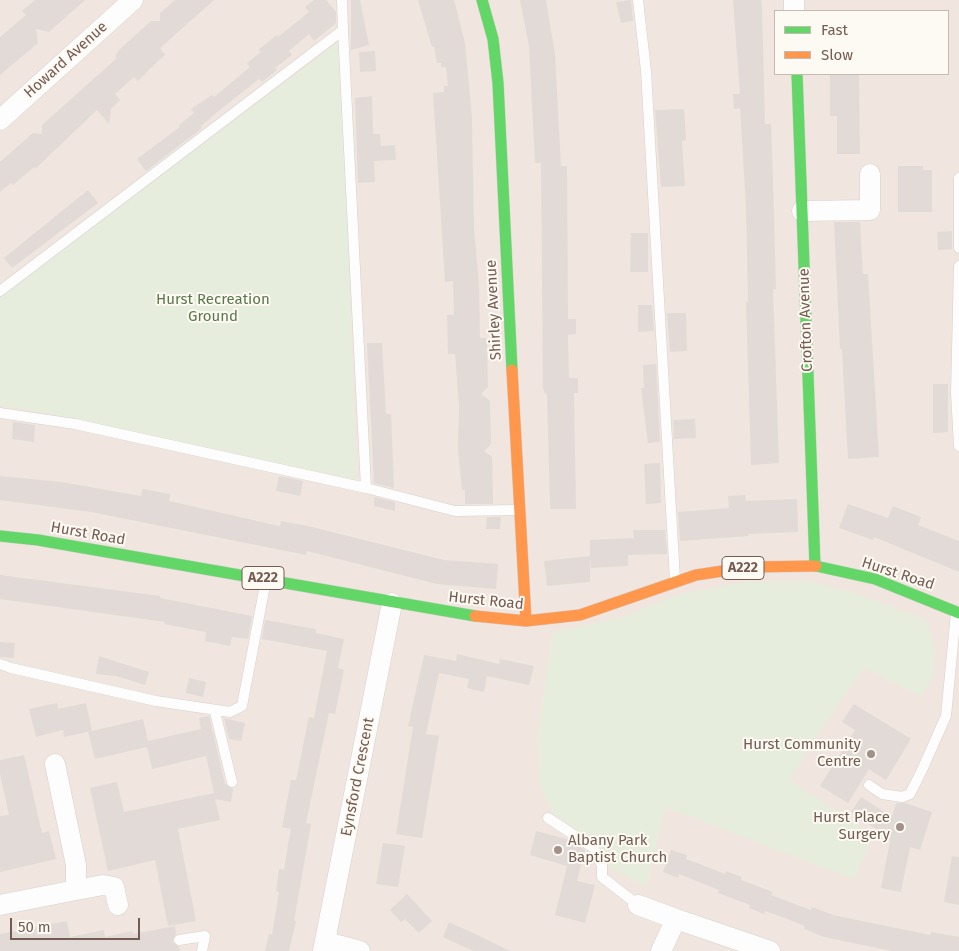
<!DOCTYPE html>
<style>
body{margin:0}
#map{position:relative;width:959px;height:951px;overflow:hidden;background:#f8f4f0;font-family:"Fira Sans",sans-serif}
canvas{display:block}
.legend{position:absolute;left:774px;top:10px;width:175px;height:65px;box-sizing:border-box;background:#fdf9f3;border:1px solid #c6bab3;margin:0;padding:6px 9px;list-style:none;font-size:15px;color:#745c52}
.legend li{display:flex;align-items:center;gap:10px;height:25px}
.legend b{width:25px;border:1px solid #c6bab3}
.scale{position:absolute;left:10px;top:918px;width:130px;height:22px;box-sizing:border-box;border:2px solid #745c52;border-top:0;padding-left:6px;font-size:15px;line-height:18px;white-space:nowrap;color:#745c52;-webkit-text-stroke:4px #fdf9f3;paint-order:stroke}
</style>
<div id="map">
<canvas width="959" height="951"></canvas>
<ul class="legend">
<li><b style="height:6px;background:#63d668"></b>Fast</li>
<li><b style="height:6px;background:#ff974d"></b>Slow</li>
</ul>
<div class="scale">50 m</div>
</div>
<script>
const context = document.querySelector('canvas').getContext('2d');
context.lineJoin = 'round';
function paint(path, color) {
  context.fillStyle = color;
  context.fill(path, 'evenodd');
}
function toPath(rows) {
  const path = new Path2D();
  for (const r of rows) {
    path.moveTo(r[0], r[1]);
    for (let i = 2; i < r.length; i += 2) path.lineTo(r[i], r[i + 1]);
  }
  return path;
}
function trace(path, color, width, dash) {
  context.strokeStyle = color;
  context.lineWidth = width;
  context.lineCap = dash ? 'butt' : 'round';
  context.setLineDash(dash || []);
  context.stroke(path);
}
function drawText(font, color, halo, rows, align = 'center') {
  context.font = font + ' "Fira Sans",sans-serif';
  context.lineWidth = 4;
  context.setLineDash([]);
  context.textBaseline = 'middle';
  context.strokeStyle = halo;
  context.fillStyle = color;
  for (const [text, x, y, turn = 0] of rows) {
    context.save();
    context.translate(x, y);
    context.rotate((+turn || 0) * Math.PI / 180);
    context.textAlign = isNaN(turn) ? turn : align;
    if (halo) context.strokeText(text, 0, 0);
    context.fillText(text, 0, 0);
    context.restore();
  }
}
const residential = toPath([
 [0,0,959,0,959,951,0,951],
 [775,11,948,11,948,74,775,74]
]);
const green = toPath([
 [340,41,357,480,77,419,0,405,0,297],
 [808,581,857,594,926,620,935,650,933,678,921,696,864,668,837,706,789,780,873,835,854,879,665,807,646,887,610,867,599,845,554,814,540,788,537,737,553,633,622,617,681,594,747,582]
]);
const building = toPath([
 [35,0,85,0,49,32,36,29,38,43,0,75,0,37,26,15,22,11],
 [175,0,214,0,160,48,165,55,158,61,138,81,134,77,115,94,120,100,111,109,109,124,97,110,35,169,34,167,13,185,11,183,0,192,0,162,33,133,42,134,42,125,117,58,115,56,119,50,151,21,160,21,160,13],
 [314,0,326,0,336,12,336,23,314,41,309,34,289,51,292,55,275,68,277,70,262,82,259,79,216,113,201,126,202,128,146,171,137,159,180,127,179,125,194,113,191,109,212,95,214,97,250,67,247,63,261,52,258,50,277,35,278,37,309,12,305,7],
 [351,0,360,0,369,45,351,50],
 [418,0,454,0,465,43,472,118,474,228,479,286,480,338,486,338,487,343,488,387,481,394,490,401,491,444,484,451,492,457,493,504,465,504,465,490,462,490,458,449,459,405,455,354,448,354,447,315,454,315,453,281,445,282,433,93,444,92,444,86,448,86,446,67,441,67,441,63,437,63,434,46,432,47],
 [520,0,546,0,555,54,561,166,567,166,568,319,576,319,576,334,568,335,569,378,578,378,578,393,574,393,576,509,551,509,550,504,547,394,545,394,543,388,541,163,535,163,529,46],
 [631,0,633,21,621,23,616,2],
 [733,0,761,0,762,6,765,124,771,124,773,179,776,289,773,289,779,463,751,465,746,302,748,302,746,206,740,108,734,109,733,94,740,94],
 [375,51,376,71,360,72,359,52],
 [830,74,859,74,860,154,837,154,837,116,830,116],
 [372,96,373,134,380,134,381,146,395,145,396,160,374,161,375,182,358,183,355,98],
 [684,109,686,140,682,141,685,186,661,187,655,110],
 [898,166,923,166,923,170,932,170,932,212,898,212],
 [88,190,98,203,12,268,4,258],
 [834,222,860,222,863,274,868,274,879,457,848,459,844,387,842,349,840,349],
 [952,231,952,249,938,250,937,232],
 [631,233,648,233,648,272,630,272],
 [638,305,652,305,654,331,638,332],
 [667,313,686,313,687,351,670,352],
 [367,343,382,343,386,414,391,414,394,488,374,483],
 [656,364,660,442,648,443,641,388,644,388,643,365],
 [933,384,948,384,948,432,933,433],
 [695,419,696,438,674,439,673,420],
 [13,422,35,425,34,442,12,439],
 [660,463,661,503,646,504,644,464],
 [0,476,61,482,141,496,143,489,170,494,169,501,266,523,280,526,281,521,312,527,444,560,498,564,496,589,437,584,307,551,306,555,91,512,0,500],
 [279,476,303,481,300,496,276,491],
 [745,495,746,501,797,499,798,532,748,534,749,536,680,541,678,512,729,508,728,496],
 [374,497,395,502,395,511,374,506],
 [848,504,888,518,893,506,921,517,918,525,959,541,959,572,874,537,873,540,839,528],
 [487,517,501,517,500,529,486,529],
 [633,530,665,530,667,554,628,555,628,566,591,568,590,556,590,582,547,586,544,561,590,556,590,540,634,538],
 [0,575,160,596,160,598,252,616,248,639,232,637,230,646,205,641,206,632,164,624,165,622,0,599],
 [265,620,316,629,316,633,344,639,338,668,344,670,335,714,329,713,306,823,311,824,294,921,296,921,289,951,265,951,269,934,272,935,279,892,276,891,279,869,284,870,288,845,291,829,282,827,291,780,296,780,309,717,314,718,327,651,262,639],
 [0,642,15,643,14,658,0,657],
 [457,654,499,664,500,659,534,666,529,685,487,676,484,692,467,688,469,679,439,673,426,734,439,736,422,838,396,834,413,727,408,726,424,655,456,661],
 [99,656,149,672,145,685,116,676,96,674],
 [189,678,206,682,203,697,186,693],
 [57,703,58,709,86,703,92,731,64,737,63,730,36,737,29,709],
 [854,704,911,739,886,780,869,769,848,803,820,786,855,730,842,722],
 [209,716,225,784,233,789,231,802,215,799,220,820,178,829,196,921,168,926,155,860,108,871,90,788,117,782,124,812,214,793,206,756,152,769,147,747,95,759,88,732,143,719,148,741,201,729,199,718],
 [224,718,245,723,241,741,229,739],
 [24,755,42,833,49,831,56,859,0,872,0,816,9,815,0,774,0,760],
 [861,797,892,817,896,803,905,803,932,812,920,850,910,847,901,892,881,888,890,841,885,839,886,836,851,812],
 [536,831,570,840,585,850,577,881,595,885,585,923,555,915,567,866,530,855],
 [383,843,405,846,398,887,376,884],
 [671,850,687,855,686,859,705,866,725,874,726,871,742,877,741,880,773,892,771,895,811,910,812,907,833,915,930,935,931,932,959,937,959,951,892,951,824,937,804,929,805,926,785,918,765,911,764,914,749,908,750,905,718,893,719,890,679,874,678,878,663,872],
 [952,856,959,857,959,905,944,902],
 [407,894,432,921,419,933,405,919,401,922,390,910],
 [67,921,70,937,104,930,105,937,133,931,133,934,175,926,176,934,172,942,179,947,180,951,0,951,0,934],
 [449,922,473,933,510,951,473,951,460,945,443,937]
]);
const lane = toPath([
 [342,0,343,30],
 [638,0,646,71,675,580],
 [959,178,959,248],
 [959,266,956,393,959,446],
 [0,291,343,30,366,488,455,511,518,510],
 [0,413,75,424,366,488],
 [0,664,11,668,156,701,230,712,242,706,266,580],
 [215,712,232,782],
 [869,785,882,794,902,797,910,794,922,770,946,716,956,613],
 [548,818,594,848,602,866,602,877,638,905],
 [179,940,205,936,202,951]
]);
const street = toPath([
 [794,0,794,11],
 [0,120,133,0],
 [802,211,870,210,870,174],
 [76,890,103,885,114,887,118,905],
 [0,905,76,890,76,865,55,764],
 [638,905,676,919],
 [326,942,360,951],
 [323,951,392,603],
 [661,951,676,919,770,951]
]);
const fast = toPath([
 [482,0,493,39,498,83,512,370],
 [797,74,815,566],
 [0,536,38,540,475,616],
 [816,566,875,579,959,613]
]);
const slow = toPath([
 [512,370,526,621],
 [475,616,526,621,580,615,696,575,750,567,816,566]
]);
const markers = [
 [871,754,5,"#a29189"],
 [900,827,5,"#a29189"],
 [558,850,5,"#a29189"]
];
const shields = [
 [743,568,42],
 [263,578,42]
];
const shieldNames = [
 ["A222",743,568],
 ["A222",263,578]
];
const streetNames = [
 ["Howard Avenue",66,60,-42],
 ["Shirley Avenue",494,310,-93],
 ["Crofton Avenue",806,320,-92],
 ["Hurst Road",88,534,10],
 ["Hurst Road",898,574,18],
 ["Hurst Road",486,601,6],
 ["Eynsford Crescent",358,777,-79]
];
const parkNames = [
 ["Hurst Recreation",213,300],
 ["Ground",213,317]
];
const poiNames = [
 ["Hurst Community",861,745],
 ["Centre",861,762],
 ["Hurst Place",890,818],
 ["Surgery",890,835],
 ["Albany Park",568,841,"left"],
 ["Baptist Church",568,858,"left"]
];
paint(residential, '#f0e6df');
paint(green, '#e7eddc');
paint(building, '#e1dad6');
trace(lane, '#d5d0cb', 11);
trace(street, '#d5d0cb', 21);
trace(fast, '#d6d0cb', 12);
trace(slow, '#d6d0cb', 12);
trace(lane, '#fefdfd', 10);
trace(street, '#fefdfd', 20);
trace(fast, '#63d668', 11);
trace(slow, '#ff974d', 11);
for (const [x, y, r, color] of markers) {
  const dot = new Path2D();
  dot.arc(x, y, r, 0, 2 * Math.PI);
  context.fillStyle = color;
  context.fill(dot);
  trace(dot, '#fdf9f3', 2);
}
for (const [x, y, w] of shields) {
  const box = new Path2D();
  box.roundRect(x - w / 2, y - 11.5, w, 23, 4);
  context.fillStyle = '#fdf9f3';
  context.fill(box);
  trace(box, '#745c52', 1);
}
drawText('bold 14px', '#745c52', null, shieldNames);
drawText('15px', '#745c52', '#fdf9f3', streetNames);
drawText('15px', '#5b784c', '#fdf9f3', parkNames);
drawText('15px', '#745c52', '#fdf9f3', poiNames, 'right');
</script>
